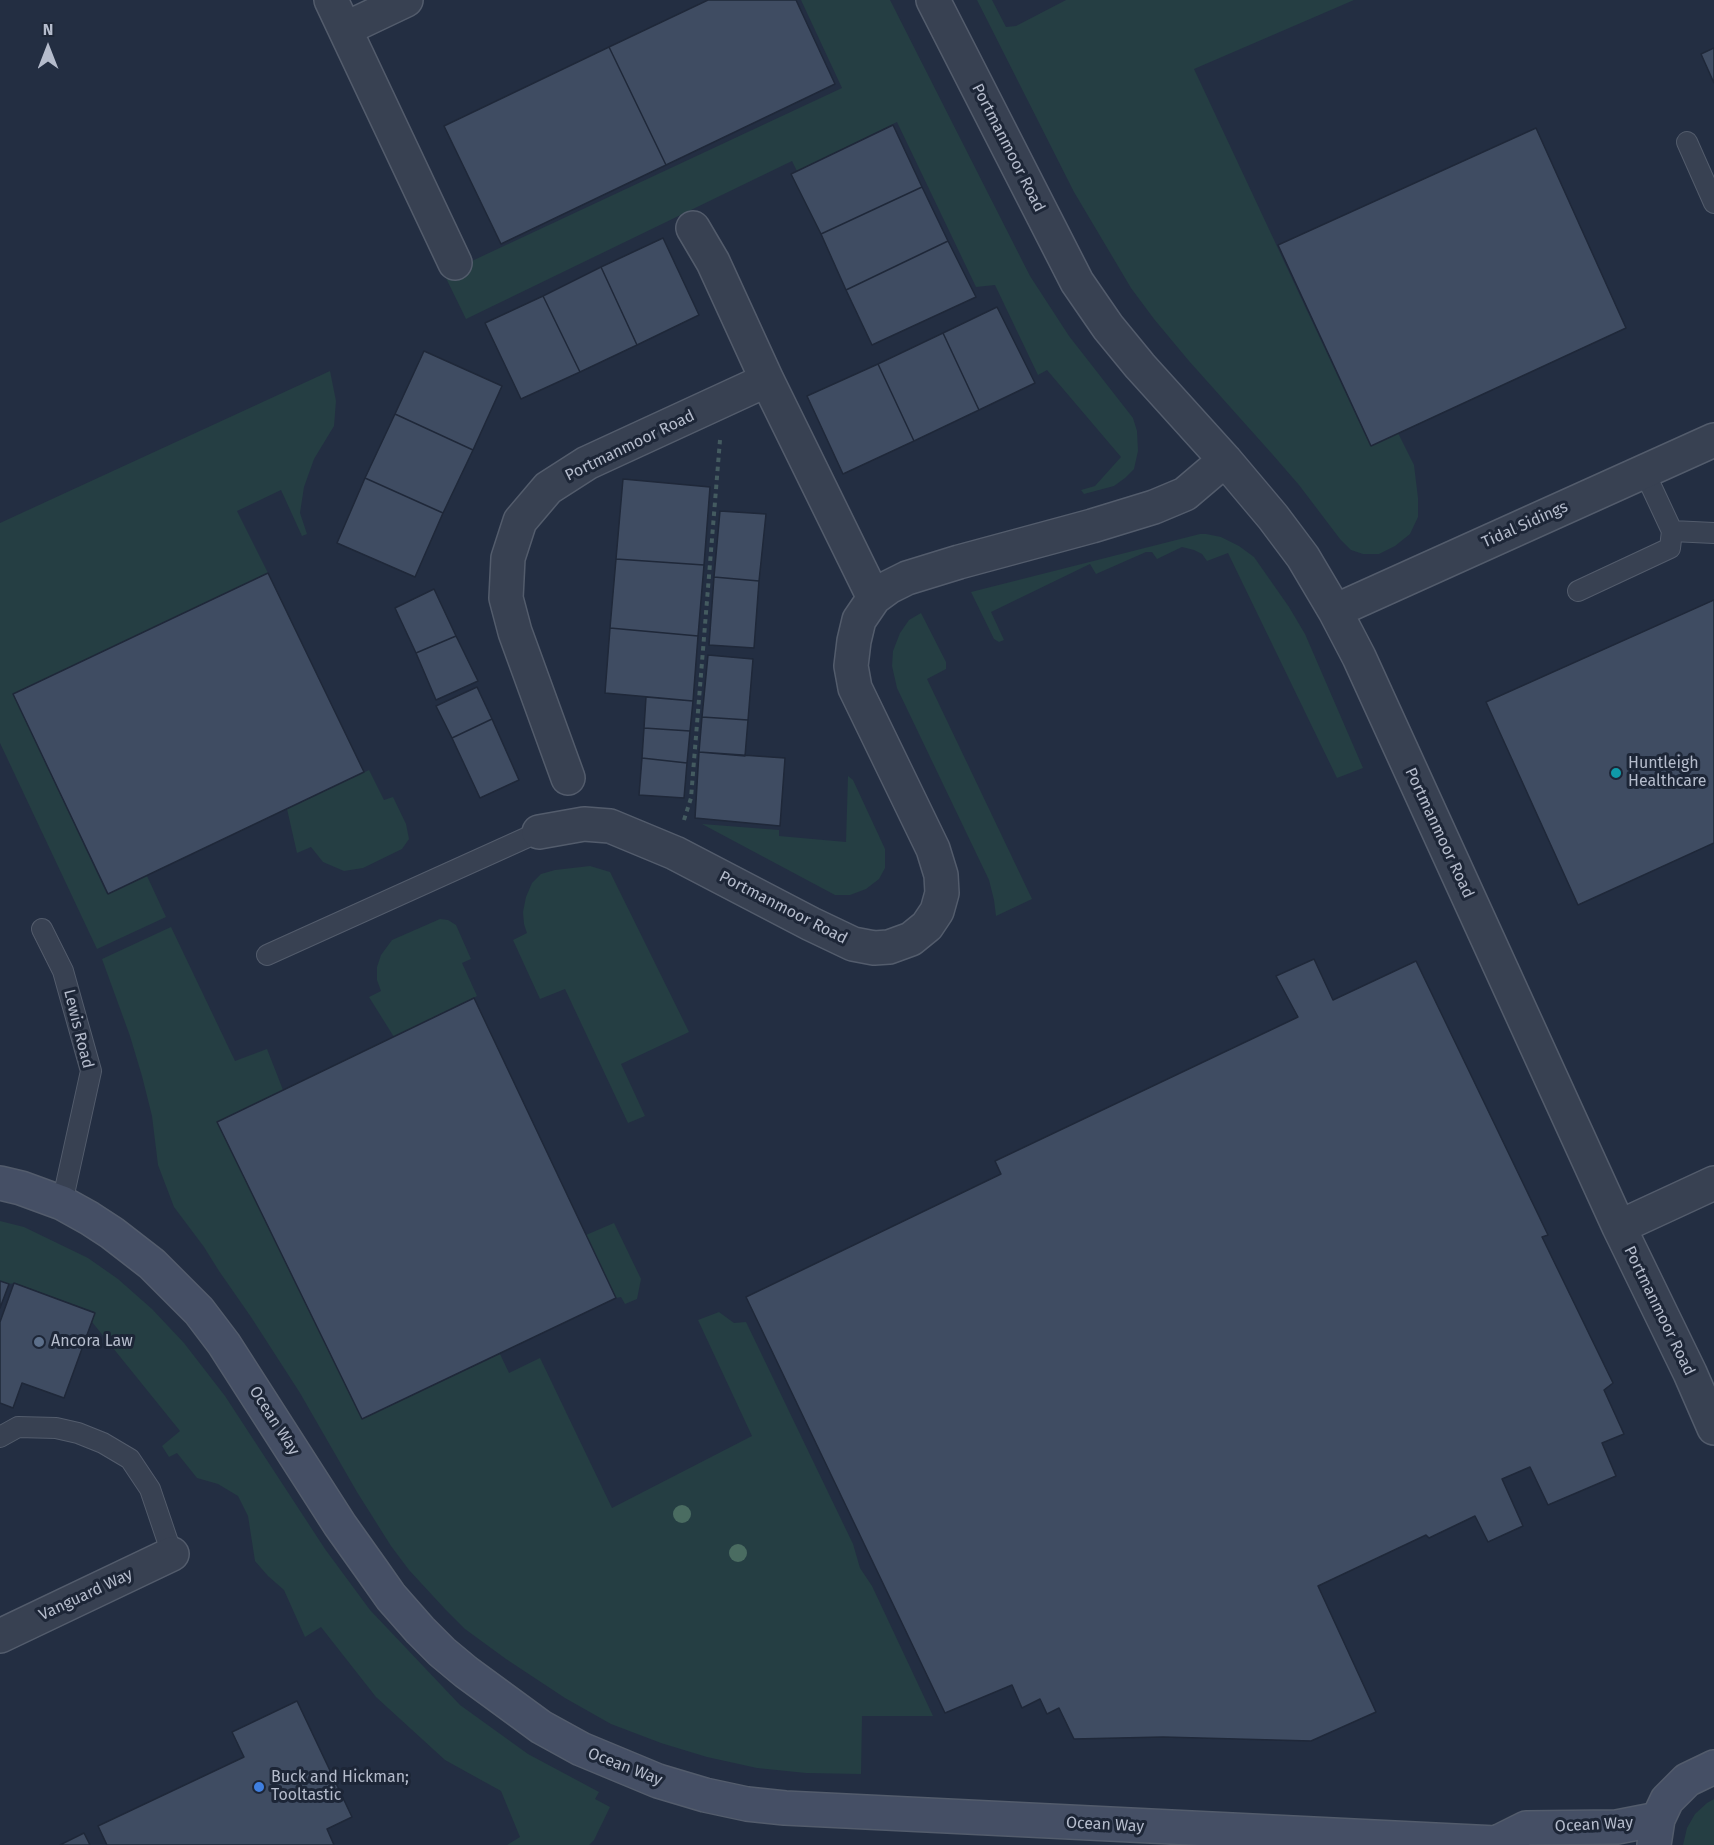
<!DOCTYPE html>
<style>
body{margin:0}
#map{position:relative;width:1714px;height:1845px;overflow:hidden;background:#232e42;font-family:"Fira Sans",sans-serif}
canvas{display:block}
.north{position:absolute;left:18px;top:18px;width:60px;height:60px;-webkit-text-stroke:4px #1d2637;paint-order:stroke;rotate:0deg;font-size:16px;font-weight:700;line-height:24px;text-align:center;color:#b5bccc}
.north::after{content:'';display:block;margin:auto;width:21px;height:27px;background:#b5bccc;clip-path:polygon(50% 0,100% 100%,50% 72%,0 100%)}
</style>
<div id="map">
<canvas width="1714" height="1845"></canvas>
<div class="north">N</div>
</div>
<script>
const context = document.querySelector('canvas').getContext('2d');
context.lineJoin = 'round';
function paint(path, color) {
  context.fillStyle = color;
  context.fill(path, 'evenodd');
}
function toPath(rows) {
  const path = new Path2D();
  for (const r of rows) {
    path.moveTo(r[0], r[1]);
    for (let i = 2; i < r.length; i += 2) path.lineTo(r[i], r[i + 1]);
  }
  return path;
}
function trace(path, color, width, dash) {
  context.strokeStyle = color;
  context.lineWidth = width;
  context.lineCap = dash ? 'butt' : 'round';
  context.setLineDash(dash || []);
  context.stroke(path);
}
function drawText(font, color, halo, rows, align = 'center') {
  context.font = font + ' "Fira Sans",sans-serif';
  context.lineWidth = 6;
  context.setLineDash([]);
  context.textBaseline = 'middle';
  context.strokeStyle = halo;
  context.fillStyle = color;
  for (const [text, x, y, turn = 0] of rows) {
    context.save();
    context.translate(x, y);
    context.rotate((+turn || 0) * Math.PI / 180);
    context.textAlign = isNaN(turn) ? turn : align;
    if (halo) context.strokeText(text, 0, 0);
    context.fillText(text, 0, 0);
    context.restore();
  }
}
const green = toPath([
 [801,0,890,0,1030,276,1069,336,1133,418,1137,431,1138,451,1134,469,1125,478,1114,486,1084,494,1081,490,1095,486,1121,457,1047,370,1038,375,995,285,976,287,897,122,797,171,792,161,466,319,444,274,842,88],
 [977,0,992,0,1006,27,1016,26,1066,0,1354,0,1194,69,1370,445,1398,433,1414,465,1418,498,1418,517,1410,534,1395,546,1379,554,1363,554,1351,550,1340,539,1299,485,1273,455,1189,361,1154,319,1131,288,1074,192],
 [330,371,336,401,334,426,314,459,304,487,300,513,307,534,302,536,281,490,237,511,268,573,13,694,107,894,147,876,166,917,97,949,0,743,0,523],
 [1200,534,1206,534,1221,537,1239,546,1254,557,1289,607,1305,634,1363,768,1337,778,1228,553,1207,561,1202,554,1194,550,1182,547,1157,559,1152,552,1146,552,1096,574,1090,564,991,612,1004,640,999,642,994,639,971,592],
 [921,613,946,662,946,669,927,679,1032,899,996,916,994,900,989,880,897,688,892,666,893,651,900,633,909,620],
 [369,770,384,800,393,797,406,824,409,839,402,849,363,868,344,871,323,862,311,847,297,853,287,809],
 [848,776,853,780,885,849,885,868,879,879,866,889,850,895,835,895,702,824,779,830,779,836,846,842],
 [590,866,610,872,689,1032,621,1064,645,1116,628,1123,565,989,540,999,513,940,527,933,524,924,523,912,526,897,532,883,541,874,555,870],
 [440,919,448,920,456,925,471,959,462,963,477,996,394,1037,369,997,381,991,377,980,377,967,381,955,392,940],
 [171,927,235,1061,267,1049,283,1090,217,1122,362,1419,500,1354,509,1373,540,1358,612,1508,752,1436,698,1320,719,1312,734,1323,746,1322,853,1544,860,1568,872,1586,933,1716,862,1716,861,1774,806,1773,757,1768,707,1757,661,1743,611,1724,565,1698,506,1659,465,1629,445,1609,409,1570,391,1546,357,1492,300,1393,251,1317,219,1271,204,1247,174,1207,158,1165,152,1116,142,1076,130,1036,102,959],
 [0,1221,24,1227,88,1258,118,1279,152,1309,184,1343,225,1396,325,1549,370,1610,460,1705,528,1754,599,1792,595,1799,610,1807,594,1840,589,1845,507,1845,520,1837,501,1791,445,1760,376,1697,321,1627,305,1637,284,1590,268,1576,255,1561,248,1516,238,1496,218,1484,197,1478,177,1453,169,1457,162,1446,180,1431,92,1322,95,1312,15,1283,9,1284,0,1281],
 [614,1223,641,1279,637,1299,625,1304,621,1297,616,1298,586,1235],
 [1714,1799,1714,1845,1683,1845,1687,1828,1695,1814,1707,1803]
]);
const building = toPath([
 [708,0,796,0,835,84,666,165,609,47,708,0],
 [609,47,666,165,501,244,444,126,609,47],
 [1714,48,1714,83,1701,54,1714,48],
 [893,125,922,187,821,234,791,174,893,125],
 [1536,128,1626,328,1371,446,1278,245,1536,128],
 [922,187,948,241,846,290,821,234,922,187],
 [663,238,699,315,637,345,601,267,663,238],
 [948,241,976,297,872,345,846,290,948,241],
 [601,267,637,345,580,372,543,296,601,267],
 [543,296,580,372,521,399,485,323,543,296],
 [997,307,1035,383,979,410,943,333,997,307],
 [943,333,979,410,914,441,878,364,943,333],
 [424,351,502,386,473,450,395,414,424,351],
 [878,364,914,441,843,474,807,396,878,364],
 [395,414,473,450,443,513,365,478,395,414],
 [365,478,443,513,415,577,337,543,365,478],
 [623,479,710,487,704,565,616,559,623,479],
 [720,511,766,514,759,581,714,577,720,511],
 [616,559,704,565,698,636,610,628,616,559],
 [268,573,364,772,108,894,13,694,268,573],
 [714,577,759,581,754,648,709,645,714,577],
 [434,589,456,636,416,653,395,608,434,589],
 [1714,600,1714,843,1578,905,1486,702,1714,600],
 [610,628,698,636,693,701,605,693,610,628],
 [456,636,478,681,436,700,416,653,456,636],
 [708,655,753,659,748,720,702,717,708,655],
 [477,687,492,719,452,738,436,706,477,687],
 [646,697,693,701,690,731,644,728,646,697],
 [702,717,748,720,745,756,699,752,702,717],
 [492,719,519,780,480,798,452,738,492,719],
 [644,728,690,731,687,763,642,758,644,728],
 [699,752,785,758,780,826,695,818,699,752],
 [642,758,687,763,684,798,639,795,642,758],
 [1314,959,1333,1000,1416,961,1548,1235,1542,1237,1613,1383,1604,1390,1624,1434,1602,1443,1616,1476,1548,1505,1530,1467,1502,1479,1523,1526,1488,1542,1475,1516,1429,1538,1426,1535,1318,1586,1376,1712,1311,1741,1163,1737,1074,1739,1059,1708,1047,1714,1040,1699,1022,1708,1012,1685,945,1713,746,1297,1001,1174,995,1161,1298,1017,1276,976,1314,959],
 [474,998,616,1298,362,1419,217,1122,474,998],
 [0,1281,9,1284,0,1308,0,1281],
 [14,1283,95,1313,64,1398,22,1383,13,1408,0,1403,0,1322,14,1283],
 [297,1701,352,1817,327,1829,334,1845,107,1845,98,1826,244,1757,232,1732,297,1701],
 [84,1833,90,1845,60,1845,84,1833]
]);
const path = toPath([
 [684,820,691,798,720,440]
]);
const lane = toPath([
 [1687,142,1714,203],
 [1672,531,1714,533],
 [1578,591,1670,548,1672,531,1644,471],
 [42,929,63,971,91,1071,62,1203],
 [267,955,539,832],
 [0,1437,18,1427,56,1428,78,1433,103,1443,130,1459,150,1489,172,1554]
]);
const street = toPath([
 [331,0,455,263],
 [933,0,1077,282,1108,327,1140,366,1225,460,1273,517,1303,557,1335,611,1359,657,1619,1227,1690,1373,1714,1428],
 [345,29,406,0],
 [693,228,713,262,767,380,874,598],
 [1335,611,1714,440],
 [568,778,515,632,506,598,508,558,520,521,548,488,587,463,767,380],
 [539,832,584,824,610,826,675,853,811,924,853,944,874,948,889,947,911,939,927,926,937,911,942,893,941,875,933,849,855,688,851,666,854,641,859,620,874,598,889,587,907,578,959,562,1092,526,1154,507,1185,494,1225,460],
 [1619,1227,1714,1183],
 [0,1636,172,1554]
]);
const secondary = toPath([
 [0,1183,21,1188,62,1203,89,1218,112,1233,152,1264,199,1311,224,1344,340,1525,372,1570,391,1597,420,1630,442,1652,466,1672,541,1727,581,1749,658,1781,705,1795,747,1804,785,1808,1496,1843,1526,1828,1617,1827,1658,1819],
 [1654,1845,1658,1819,1667,1800,1687,1780,1714,1767]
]);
const trees = [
 [682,1514],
 [738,1553]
];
const markers = [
 [1616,773,6,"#0f9aa8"],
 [39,1342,6,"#5c6f8a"],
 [259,1787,6,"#3f7fe0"]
];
const streetNames = [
 ["Portmanmoor Road",1008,148,63],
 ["Portmanmoor Road",630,446,-26],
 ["Tidal Sidings",1525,525,-24],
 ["Portmanmoor Road",1439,833,65],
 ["Portmanmoor Road",783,908,27],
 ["Lewis Road",78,1029,76],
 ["Portmanmoor Road",1659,1311,64],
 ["Ocean Way",274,1421,57],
 ["Vanguard Way",86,1595,-25],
 ["Ocean Way",625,1767,21],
 ["Ocean Way",1105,1825,3],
 ["Ocean Way",1594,1825,-3]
];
const poiNames = [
 ["Huntleigh",1628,764],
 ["Healthcare",1628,782],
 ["Ancora Law",51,1342],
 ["Buck and Hickman;",271,1778],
 ["Tooltastic",271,1796]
];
paint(green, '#253e43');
paint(building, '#3f4c62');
trace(building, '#1f2839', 1.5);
trace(lane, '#535c6c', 22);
trace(street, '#535c6c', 36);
trace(secondary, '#535c6c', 36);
trace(path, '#445b60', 4, [4.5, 4.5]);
trace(lane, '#384152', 20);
trace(street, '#384152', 33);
trace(secondary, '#454f65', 33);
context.fillStyle = '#4a6c61';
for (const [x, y] of trees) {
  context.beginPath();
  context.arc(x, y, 9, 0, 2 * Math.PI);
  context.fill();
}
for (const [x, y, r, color] of markers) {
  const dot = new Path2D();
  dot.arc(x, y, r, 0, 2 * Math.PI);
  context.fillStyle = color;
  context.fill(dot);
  trace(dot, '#1d2637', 2);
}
drawText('16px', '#b5bccc', '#1d2637', streetNames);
drawText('16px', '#b5bccc', '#1d2637', poiNames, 'left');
</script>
